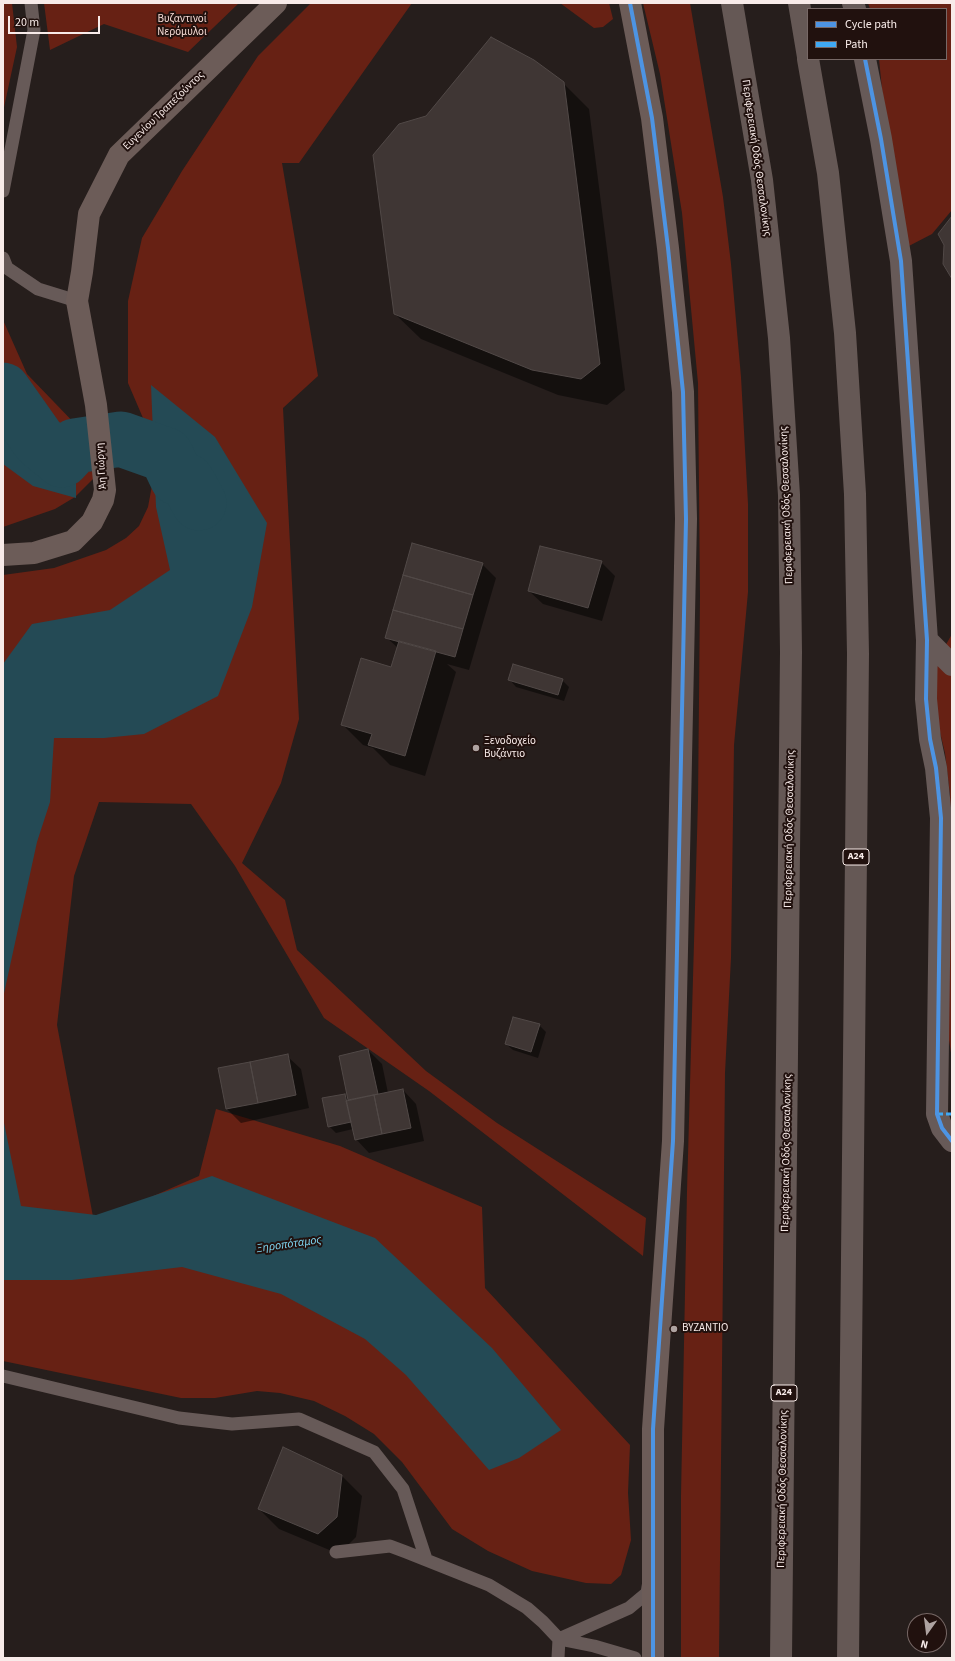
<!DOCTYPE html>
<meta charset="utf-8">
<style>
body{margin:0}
#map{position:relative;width:955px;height:1661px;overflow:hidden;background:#261e1c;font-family:"Source Sans 3",sans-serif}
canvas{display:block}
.frame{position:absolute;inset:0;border:4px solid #f8ebe9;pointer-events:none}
.legend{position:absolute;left:807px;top:8px;width:140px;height:52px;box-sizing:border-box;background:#21110e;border:1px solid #776866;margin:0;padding:5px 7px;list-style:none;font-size:12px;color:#f8ebe9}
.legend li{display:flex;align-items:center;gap:8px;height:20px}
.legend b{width:20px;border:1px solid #776866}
.north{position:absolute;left:907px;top:1613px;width:40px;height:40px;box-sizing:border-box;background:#21110e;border:1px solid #776866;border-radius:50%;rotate:194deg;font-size:11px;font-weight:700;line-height:16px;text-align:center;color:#f8ebe9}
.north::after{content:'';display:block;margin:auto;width:14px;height:18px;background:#aea3a1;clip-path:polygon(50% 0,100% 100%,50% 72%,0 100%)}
.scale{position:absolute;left:8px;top:16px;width:92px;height:18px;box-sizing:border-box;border:2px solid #f8ebe9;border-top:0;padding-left:5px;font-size:12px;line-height:14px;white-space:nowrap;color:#f8ebe9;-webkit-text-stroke:3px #21110e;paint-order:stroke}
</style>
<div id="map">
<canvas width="955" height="1661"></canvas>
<div class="frame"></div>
<ul class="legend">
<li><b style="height:5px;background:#4d94e3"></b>Cycle path</li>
<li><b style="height:5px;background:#3fa9f5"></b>Path</li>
</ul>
<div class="north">N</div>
<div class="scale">20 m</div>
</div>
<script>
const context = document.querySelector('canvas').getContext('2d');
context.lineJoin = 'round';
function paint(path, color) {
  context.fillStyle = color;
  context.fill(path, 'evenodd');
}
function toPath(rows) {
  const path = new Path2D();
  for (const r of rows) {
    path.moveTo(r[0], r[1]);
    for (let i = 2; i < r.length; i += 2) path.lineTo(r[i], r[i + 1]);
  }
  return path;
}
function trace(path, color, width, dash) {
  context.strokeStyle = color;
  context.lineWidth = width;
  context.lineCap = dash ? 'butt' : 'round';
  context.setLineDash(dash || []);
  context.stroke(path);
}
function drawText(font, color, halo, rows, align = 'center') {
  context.font = font + ' "Source Sans 3",sans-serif';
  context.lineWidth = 4;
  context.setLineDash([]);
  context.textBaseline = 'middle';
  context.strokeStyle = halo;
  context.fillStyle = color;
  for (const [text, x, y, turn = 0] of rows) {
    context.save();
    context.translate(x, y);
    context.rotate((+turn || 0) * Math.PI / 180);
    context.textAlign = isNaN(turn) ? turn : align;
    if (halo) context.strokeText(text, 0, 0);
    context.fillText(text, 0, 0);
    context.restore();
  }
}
const green = toPath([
 [3,3,12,3,17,47,3,112],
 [44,3,239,3,188,52,104,24,50,50],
 [311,3,412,3,299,163,282,163,318,376,283,408,299,719,281,783,242,863,285,900,297,950,426,1071,497,1123,646,1218,643,1256,429,1091,324,1018,235,866,191,804,99,802,74,876,57,1025,94,1222,199,1176,216,1109,340,1146,482,1207,485,1288,630,1445,628,1493,631,1540,621,1575,611,1584,586,1583,532,1571,488,1551,452,1529,402,1462,374,1434,345,1416,314,1401,280,1393,257,1391,215,1398,181,1398,3,1361,3,575,54,568,106,550,126,538,139,526,148,507,158,453,128,383,128,301,142,238,182,171,258,56],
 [560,3,609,3,613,19,603,27,594,28],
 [643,3,690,3,723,197,731,264,741,377,748,504,748,592,734,745,731,958,725,1073,719,1658,681,1658,681,1495,687,1191,698,800,700,596,698,383,682,213,660,74],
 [868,3,952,3,952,210,932,234,905,248,886,129,879,59,946,59,946,9,870,9],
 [3,320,27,374,81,430,99,473,75,497,55,509,3,527],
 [952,634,952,1059,949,1040,948,1005,952,878,950,795,945,753,927,678]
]);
const water = toPath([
 [3,380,9,389,76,436,76,498,33,486,3,464],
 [151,385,215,437,267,523,252,607,218,696,144,734,104,738,54,738,50,802,37,842,3,998,3,664,32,624,110,610,170,570,156,507],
 [3,1118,21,1206,96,1215,212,1176,375,1238,492,1348,561,1430,519,1458,489,1470,406,1375,365,1339,281,1294,182,1267,72,1280,3,1280]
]);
const shadow = toPath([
 [563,83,589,109,625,390,607,405,558,395,421,339,395,314],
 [601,562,615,576,602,621,543,604,529,591],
 [482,564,496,578,469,670,447,664,456,672,425,776,390,765,373,748,363,745,343,725,392,668,398,648,386,637],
 [510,680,562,680,569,687,564,701,516,687],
 [539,1025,546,1032,538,1058,513,1050,506,1044],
 [368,1050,382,1064,388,1093,403,1090,416,1104,424,1141,369,1153,356,1139,353,1129,336,1133,329,1126,344,1095,349,1100],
 [287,1056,301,1069,309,1108,241,1123,227,1109,219,1069],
 [342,1476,362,1496,356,1537,339,1554,279,1529,259,1509]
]);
const river = toPath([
 [3,390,39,441,62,460,75,446,121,439,166,455,177,478,187,481,199,503]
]);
const building = toPath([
 [491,37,534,60,564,82,600,364,581,379,532,370,394,314,373,155,399,124,426,116,491,37],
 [952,216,952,279,943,264,944,245,938,234,952,216],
 [412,543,483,563,473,595,403,575,412,543],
 [540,546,602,561,588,608,528,591,540,546],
 [403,575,473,595,463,629,393,610,403,575],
 [393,610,463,629,455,657,385,638,393,610],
 [399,641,436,651,405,756,368,745,372,734,341,725,361,658,391,667,399,641],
 [513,664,563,679,558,695,508,680,513,664],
 [513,1017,540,1024,531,1052,505,1044,513,1017],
 [368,1049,378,1094,348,1100,339,1056,368,1049],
 [288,1054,296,1095,258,1103,250,1062,288,1054],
 [250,1062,258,1103,226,1109,218,1068,250,1062],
 [403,1089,411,1128,382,1134,374,1095,403,1089],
 [345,1094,351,1122,328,1127,322,1098,345,1094],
 [374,1095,382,1134,355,1140,346,1101,374,1095],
 [283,1447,342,1475,337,1517,318,1534,258,1509,283,1447]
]);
const lane = toPath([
 [3,191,34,30,31,3],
 [3,258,7,268,38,289,77,301],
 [3,1376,179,1418,232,1424,299,1419,374,1452,403,1489,426,1559],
 [336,1552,390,1546,406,1552,489,1585,527,1608,543,1622,559,1639,594,1646,635,1658],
 [559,1639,629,1608,647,1593,649,1581],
 [558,1658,559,1639]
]);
const street = toPath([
 [853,3,855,9],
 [865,59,881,139,901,261,927,640,926,699,930,739,936,768,941,818,937,1114,942,1128,952,1141],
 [927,640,952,665]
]);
const secondary = toPath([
 [630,3,652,118,668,248,683,392,686,519,673,1141,653,1429,653,1658],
 [3,555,34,553,73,541,92,522,103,500,105,490,96,405,77,301,82,272,89,214,119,155,276,3]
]);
const highway = toPath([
 [732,3,762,180,779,338,789,495,791,652,781,1658],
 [799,3,808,57],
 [808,59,828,173,845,333,855,494,858,654,848,1658]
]);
const quiet = toPath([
 [937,1114,952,1114]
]);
const cycleway = toPath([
 [630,3,652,118,668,248,683,392,686,519,673,1141,653,1429,653,1658],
 [865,59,881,139,901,261,927,640,926,699,930,739,936,768,941,818,937,1114,942,1128,952,1141]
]);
const markers = [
 [476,748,4,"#aea3a1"],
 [674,1329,4,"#aea3a1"]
];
const shields = [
 [856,857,26],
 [784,1393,26]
];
const shieldNames = [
 ["Α24",856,857],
 ["Α24",784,1393]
];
const parkNames = [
 ["Βυζαντινοί",182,20],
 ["Νερόμυλοι",182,33]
];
const streetNames = [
 ["Ευγενίου Τραπεζούντος",164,111,-44],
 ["Περιφερειακή Οδός Θεσσαλονίκης",756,158,82],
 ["Άη Γιώργη",102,466,-94],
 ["Περιφερειακή Οδός Θεσσαλονίκης",787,505,-92],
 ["Περιφερειακή Οδός Θεσσαλονίκης",790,829,-89],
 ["Περιφερειακή Οδός Θεσσαλονίκης",787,1153,-89],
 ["Περιφερειακή Οδός Θεσσαλονίκης",783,1489,-89]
];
const poiNames = [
 ["Ξενοδοχείο",484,742],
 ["Βυζάντιο",484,755],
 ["ΒΥΖΑΝΤΙΟ",682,1329]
];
const waterNames = [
 ["Ξηροπόταμος",289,1245,-8]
];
paint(green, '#672114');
paint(water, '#244a55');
paint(shadow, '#0007');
trace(river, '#244a55', 55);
paint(building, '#3f3634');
trace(building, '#514947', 1);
trace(lane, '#675a58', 13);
trace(street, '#675a58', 22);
trace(secondary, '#6c5c58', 22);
trace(highway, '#655855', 22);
trace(quiet, '#3fa9f5', 3, [6, 3]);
trace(cycleway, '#4d94e3', 4);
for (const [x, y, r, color] of markers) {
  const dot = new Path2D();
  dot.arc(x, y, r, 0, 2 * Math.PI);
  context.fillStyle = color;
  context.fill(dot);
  trace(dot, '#21110e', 1.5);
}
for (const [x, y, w] of shields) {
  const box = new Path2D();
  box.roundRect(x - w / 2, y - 8, w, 16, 3);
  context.fillStyle = '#21110e';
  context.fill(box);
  trace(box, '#f8ebe9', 1);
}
drawText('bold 10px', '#f8ebe9', null, shieldNames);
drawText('11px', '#f6dbd5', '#21110e', parkNames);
drawText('11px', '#f8ebe9', '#21110e', streetNames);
drawText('11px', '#f8ebe9', '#21110e', poiNames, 'left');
drawText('italic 12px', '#81dcf8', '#21110e', waterNames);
</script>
